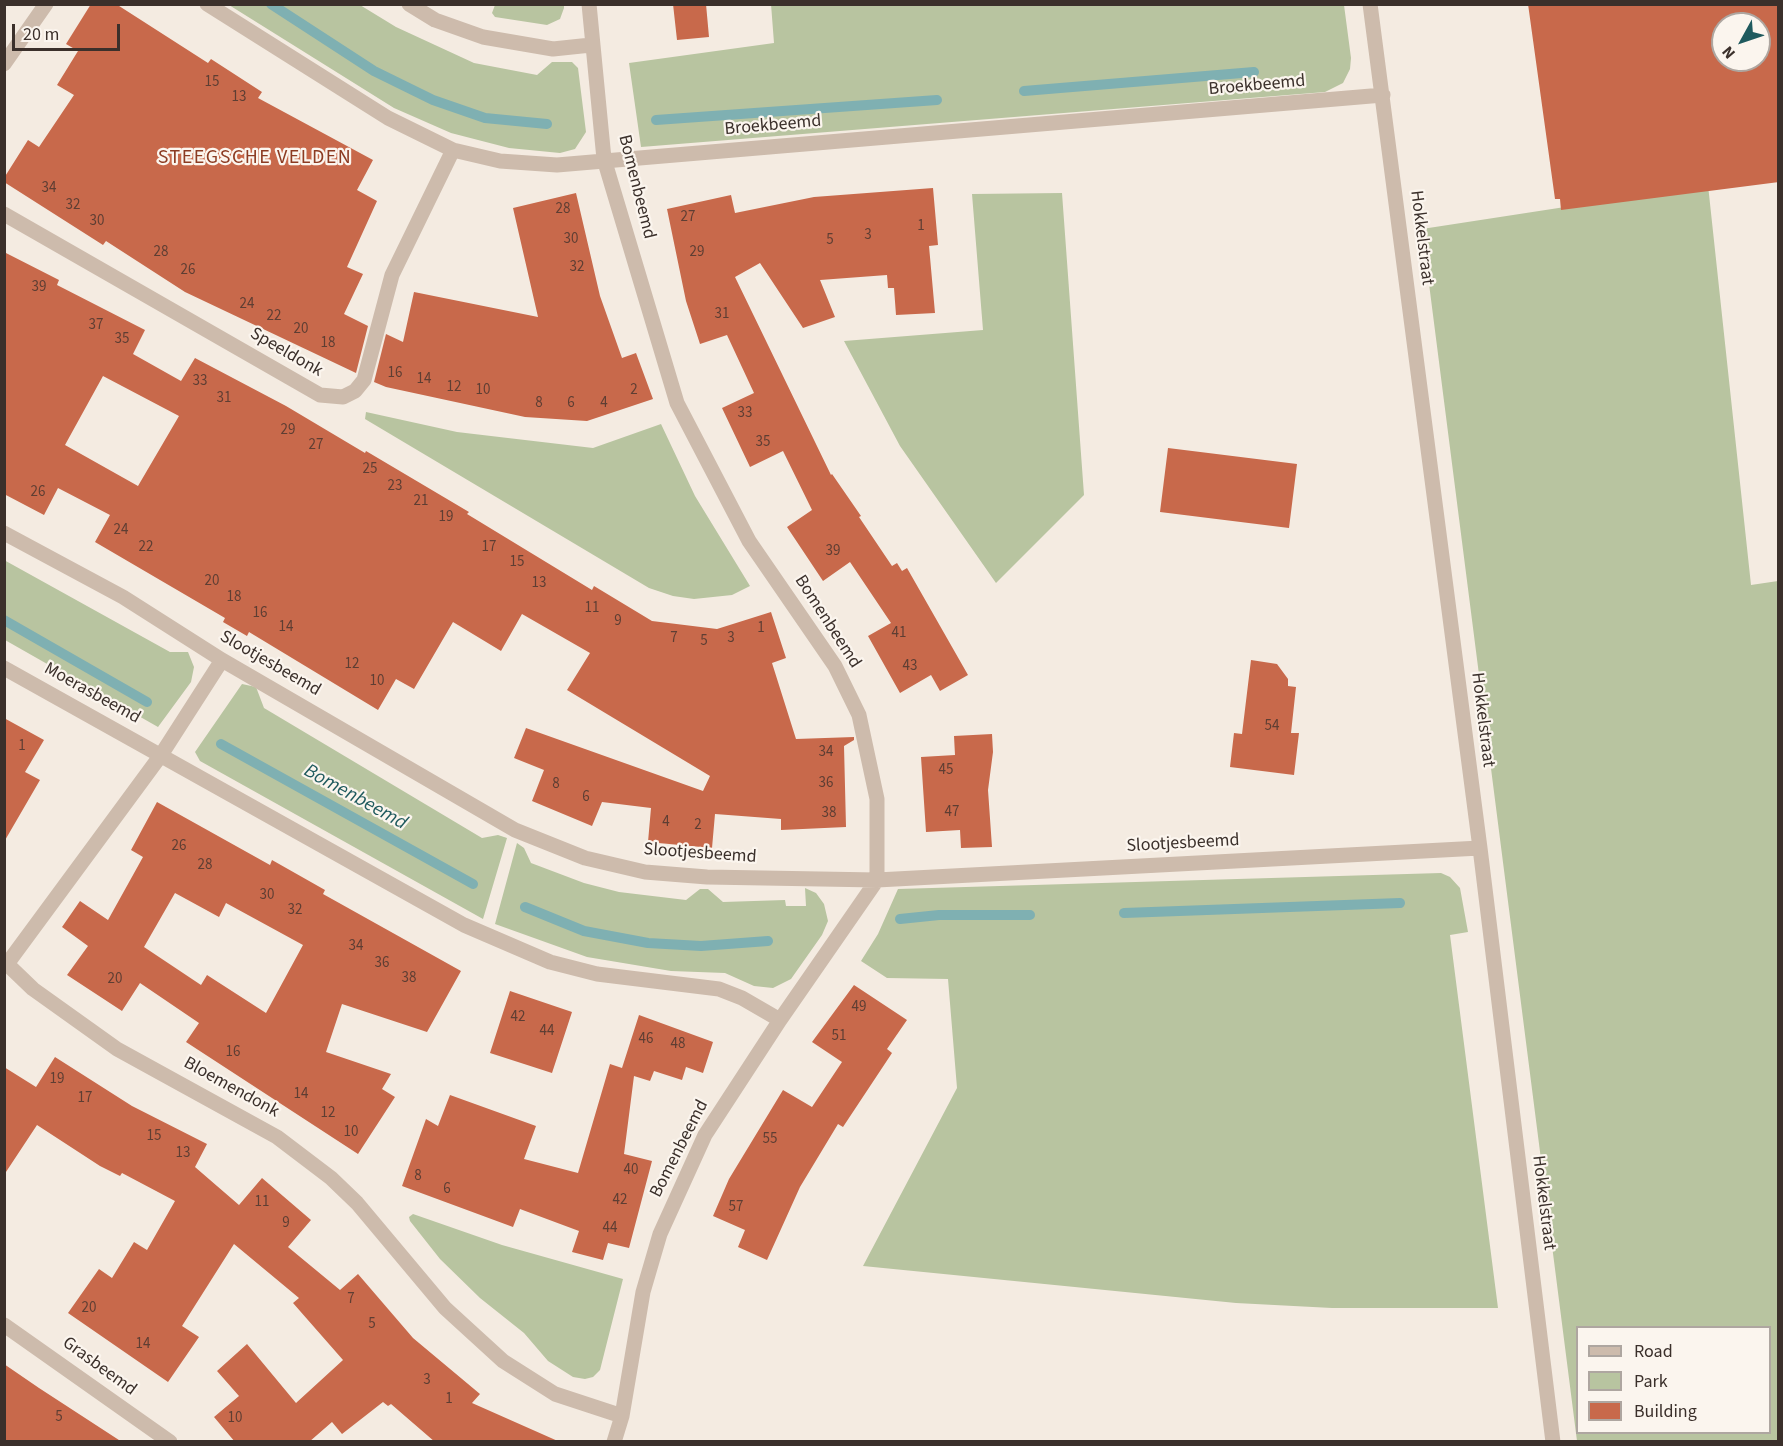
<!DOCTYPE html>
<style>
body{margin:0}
#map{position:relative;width:1783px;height:1446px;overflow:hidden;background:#f4ebe1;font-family:"Source Sans 3",sans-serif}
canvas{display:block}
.frame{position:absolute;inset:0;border:6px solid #3b302b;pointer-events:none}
.legend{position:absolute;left:1576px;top:1326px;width:195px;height:108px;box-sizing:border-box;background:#fbf5ee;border:2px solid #aea6a0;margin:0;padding:8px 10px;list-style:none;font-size:18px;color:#3b302b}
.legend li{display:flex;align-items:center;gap:12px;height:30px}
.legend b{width:30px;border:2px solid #aea6a0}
.north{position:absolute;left:1711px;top:12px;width:60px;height:60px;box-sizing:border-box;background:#fbf5ee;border:2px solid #aea6a0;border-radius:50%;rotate:230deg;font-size:16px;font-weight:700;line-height:24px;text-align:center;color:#3b302b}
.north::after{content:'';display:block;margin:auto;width:21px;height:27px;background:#1f5a5e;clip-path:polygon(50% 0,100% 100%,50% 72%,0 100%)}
.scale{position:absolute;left:12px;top:24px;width:108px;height:27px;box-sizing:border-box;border:3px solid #3b302b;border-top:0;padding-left:8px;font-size:18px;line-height:21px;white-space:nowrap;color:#3b302b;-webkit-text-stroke:4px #fbf5ee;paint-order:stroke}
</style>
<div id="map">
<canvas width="1783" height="1446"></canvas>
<div class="frame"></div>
<ul class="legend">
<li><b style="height:8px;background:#cdbbac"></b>Road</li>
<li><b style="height:16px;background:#b8c4a0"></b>Park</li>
<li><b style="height:16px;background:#c8694b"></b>Building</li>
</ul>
<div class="north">N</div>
<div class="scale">20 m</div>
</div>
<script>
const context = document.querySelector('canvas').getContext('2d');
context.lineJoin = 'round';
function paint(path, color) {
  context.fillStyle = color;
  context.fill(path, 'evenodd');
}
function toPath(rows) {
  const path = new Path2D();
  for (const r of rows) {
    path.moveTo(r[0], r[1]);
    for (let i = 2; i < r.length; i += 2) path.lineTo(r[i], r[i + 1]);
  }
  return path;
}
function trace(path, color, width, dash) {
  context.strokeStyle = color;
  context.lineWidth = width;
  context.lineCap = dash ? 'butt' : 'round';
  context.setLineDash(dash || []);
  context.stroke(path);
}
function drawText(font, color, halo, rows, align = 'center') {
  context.font = font + ' "Source Sans 3",sans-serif';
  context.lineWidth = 4.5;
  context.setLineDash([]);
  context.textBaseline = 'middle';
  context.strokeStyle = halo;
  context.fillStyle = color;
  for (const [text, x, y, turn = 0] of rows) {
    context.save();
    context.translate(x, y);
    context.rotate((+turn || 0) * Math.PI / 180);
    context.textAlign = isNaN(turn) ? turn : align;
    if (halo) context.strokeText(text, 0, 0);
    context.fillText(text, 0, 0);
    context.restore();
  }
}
const green = toPath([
 [771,4,1344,5,1351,58,1350,69,1343,83,1325,92,641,147,629,63,774,43],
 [229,5,360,5,396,27,474,63,537,75,552,62,572,62,578,68,586,132,575,149,560,153,509,148,451,133,394,108],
 [495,5,564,4,564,8,560,19,547,25,495,17,492,13],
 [1708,185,1751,585,1778,581,1778,1441,1577,1441,1422,229],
 [1578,1328,1770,1328,1770,1432,1578,1432],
 [1062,193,1084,495,996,583,900,446,844,341,983,330,972,194],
 [366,412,457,432,593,448,661,424,695,496,750,586,732,595,694,599,673,596,649,588,370,422,365,419],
 [4,560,170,652,188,652,194,667,191,682,158,727,5,640],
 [242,684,256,687,264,708,482,838,498,835,507,838,483,919,200,761,195,752],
 [517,843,524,848,531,863,584,883,619,892,686,900,700,889,708,889,723,902,785,900,786,906,806,906,805,888,816,893,824,904,828,921,822,935,791,979,773,988,754,986,725,973,671,971,587,957,495,924],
 [1441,873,1450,877,1460,888,1468,932,1450,935,1498,1308,1332,1308,1236,1303,863,1266,957,1088,948,979,887,978,861,961,878,934,898,889],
 [413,1214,502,1245,623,1279,600,1370,593,1377,585,1379,573,1377,548,1361,524,1333,480,1298,440,1259,410,1221,409,1217]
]);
const stream = toPath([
 [271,4,374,71,433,100,485,118,547,124],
 [1024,91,1254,72],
 [656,120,937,100],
 [4,620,147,702],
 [221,744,473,884],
 [525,907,584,931,648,943,701,946,768,941],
 [1124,913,1400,903],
 [900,919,939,915,1030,915]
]);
const building = toPath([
 [91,4,116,4,208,63,211,59,262,92,258,98,373,160,357,190,377,201,347,267,363,274,344,314,368,326,356,373,185,292,106,241,103,245,4,182,4,178,28,140,39,147,74,95,57,85,78,51,66,44],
 [673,4,706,4,709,37,677,40],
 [1528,4,1779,4,1779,182,1561,210,1560,199,1555,199],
 [1723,24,1759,24,1759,60,1723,60],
 [933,188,938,245,929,246,935,313,896,315,894,288,888,288,887,275,820,280,835,317,803,328,760,263,735,277,831,475,832,474,861,516,859,517,892,566,897,563,902,571,907,568,968,675,940,691,931,675,900,693,868,636,891,623,850,562,823,581,787,527,812,510,783,451,750,467,722,408,754,393,727,335,700,344,686,301,667,209,731,195,735,213,814,197],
 [576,193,600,296,622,358,636,353,653,399,587,421,525,417,386,387,374,382,386,334,403,342,414,292,538,317,513,208],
 [4,252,59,280,57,285,145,330,133,354,181,381,195,358,286,406,365,453,366,451,469,512,467,514,592,590,594,586,652,621,717,629,771,612,786,658,772,663,796,739,854,737,854,740,844,746,846,827,781,830,781,819,715,814,712,848,648,842,651,808,602,802,592,826,532,801,544,770,514,758,526,728,703,791,710,776,567,690,590,653,522,614,501,651,453,622,414,689,396,679,378,710,249,632,247,636,223,622,225,618,95,542,110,515,58,488,44,515,4,494],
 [103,376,179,416,138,486,65,445],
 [1168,448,1297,464,1289,528,1160,512],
 [1251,660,1277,664,1288,679,1288,686,1296,687,1291,733,1299,733,1294,775,1230,767,1234,733,1242,734],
 [4,718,44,740,25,772,40,780,4,842],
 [992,734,993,752,988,790,992,847,961,848,960,830,926,832,921,757,955,755,954,736],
 [157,802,270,865,272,860,325,890,323,894,461,971,427,1032,342,1004,326,1052,391,1074,382,1089,395,1097,358,1154,186,1042,199,1023,140,983,122,1011,67,975,88,946,62,927,80,901,108,920,143,857,131,850],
 [175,893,219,917,226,903,303,945,266,1013,207,975,201,985,144,947],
 [854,985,907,1020,887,1049,892,1053,843,1127,838,1124,800,1187,767,1260,738,1247,745,1230,713,1216,729,1179,783,1090,812,1107,842,1062,812,1042],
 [510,991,572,1012,552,1073,490,1053],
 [639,1015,713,1042,703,1073,686,1067,682,1080,654,1071,650,1081,634,1076,624,1154,652,1161,629,1248,608,1243,603,1260,572,1252,579,1231,520,1209,513,1227,402,1186,426,1119,438,1126,450,1095,536,1126,524,1159,578,1173,610,1064,622,1068],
 [55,1057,132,1106,207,1144,195,1167,239,1205,262,1178,311,1220,288,1247,340,1290,358,1274,413,1338,480,1394,472,1403,560,1442,435,1442,391,1404,388,1406,383,1402,342,1434,332,1422,309,1442,235,1442,214,1417,239,1396,217,1371,247,1344,296,1403,343,1360,293,1303,299,1298,234,1244,182,1326,199,1337,168,1382,68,1313,99,1269,112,1278,134,1242,147,1250,175,1201,122,1173,120,1176,100,1166,37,1125,4,1175,4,1067,36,1087],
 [4,1364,39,1388,122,1442,4,1442]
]);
const minor = toPath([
 [207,4,388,118,453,150,500,161,557,165,1383,95],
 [409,4,435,20,483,37,553,49,591,45],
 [589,4,604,159,677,403,749,541,835,666,859,715,877,799,877,880,780,1020,705,1135,660,1234,643,1292,622,1416,614,1442],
 [1370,4,1480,848,1553,1442],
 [4,64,46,4],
 [4,214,320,395,343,397,355,391,364,380,392,275,453,150],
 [4,533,123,597,222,660,515,830,585,858,645,872,707,877,877,880,1480,848],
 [222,660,161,755,7,964,33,989,117,1049,277,1137,331,1178,357,1203,445,1308,503,1361,555,1394,622,1416],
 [4,668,464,925,550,962,597,974,719,989,742,998,780,1020],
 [4,1325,170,1442]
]);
const numberNames = [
 ["15",212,83],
 ["13",239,98],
 ["34",49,189],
 ["32",73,206],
 ["28",563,210],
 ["27",688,218],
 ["30",97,222],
 ["1",921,227],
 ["3",868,236],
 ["30",571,240],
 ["5",830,241],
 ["28",161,253],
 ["29",697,253],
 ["32",577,268],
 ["26",188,271],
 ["39",39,288],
 ["24",247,305],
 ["31",722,315],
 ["22",274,317],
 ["37",96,326],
 ["20",301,330],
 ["35",122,340],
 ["18",328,344],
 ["16",395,374],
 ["14",424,380],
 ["33",200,382],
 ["12",454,388],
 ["10",483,391],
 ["2",634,391],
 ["31",224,399],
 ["8",539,404],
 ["6",571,404],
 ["4",604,404],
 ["33",745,414],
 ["29",288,431],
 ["35",763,443],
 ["27",316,446],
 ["25",370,470],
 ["23",395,487],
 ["26",38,493],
 ["21",421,502],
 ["19",446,518],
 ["24",121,531],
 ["22",146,548],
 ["17",489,548],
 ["39",833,552],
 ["15",517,563],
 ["20",212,582],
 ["13",539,584],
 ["18",234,598],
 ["11",592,609],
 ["16",260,614],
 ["9",618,622],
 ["14",286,628],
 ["1",761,629],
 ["41",899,634],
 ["7",674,639],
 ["3",731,639],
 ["5",704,642],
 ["12",352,665],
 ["43",910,667],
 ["10",377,682],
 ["54",1272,727],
 ["1",22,747],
 ["34",826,753],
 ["45",946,771],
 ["36",826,784],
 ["8",556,785],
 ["6",586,798],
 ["47",952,813],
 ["38",829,814],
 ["4",666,823],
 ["2",698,826],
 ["26",179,847],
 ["28",205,866],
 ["30",267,896],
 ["32",295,911],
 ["34",356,947],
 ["36",382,964],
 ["38",409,979],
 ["20",115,980],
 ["49",859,1008],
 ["42",518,1018],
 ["44",547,1032],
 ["51",839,1037],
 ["46",646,1040],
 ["48",678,1045],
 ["16",233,1053],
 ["19",57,1080],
 ["14",301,1095],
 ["17",85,1099],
 ["12",328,1114],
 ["10",351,1133],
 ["15",154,1137],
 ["55",770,1140],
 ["13",183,1154],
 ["40",631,1171],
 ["8",418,1177],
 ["6",447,1190],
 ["42",620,1201],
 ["11",262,1203],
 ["57",736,1208],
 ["9",286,1224],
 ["44",610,1229],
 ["7",351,1300],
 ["20",89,1309],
 ["5",372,1325],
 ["14",143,1345],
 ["3",427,1381],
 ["1",449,1400],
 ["5",59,1418],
 ["10",235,1419]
];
const streetNames = [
 ["Broekbeemd",1257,86,-5],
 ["Broekbeemd",773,126,-5],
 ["Bomenbeemd",636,187,76],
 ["Hokkelstraat",1421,238,83],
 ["Speeldonk",286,353,30],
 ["Bomenbeemd",827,622,57],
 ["Slootjesbeemd",270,664,30],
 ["Moerasbeemd",92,694,29],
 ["Hokkelstraat",1482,720,83],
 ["Slootjesbeemd",1183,844,-3],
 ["Slootjesbeemd",700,854,4],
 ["Bloemendonk",231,1088,29],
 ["Bomenbeemd",680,1149,-63],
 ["Hokkelstraat",1543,1203,83],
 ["Grasbeemd",99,1367,36]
];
const neighbourhoodNames = [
 ["STEEGSCHE VELDEN",255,159]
];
const waterNames = [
 ["Bomenbeemd",355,798,29]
];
paint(green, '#b8c4a0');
trace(stream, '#7fb0b2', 10);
paint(building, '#c8694b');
trace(minor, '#cdbbac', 15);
drawText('15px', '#5e3e33', null, numberNames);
drawText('18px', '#3b302b', '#fbf5ee', streetNames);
context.letterSpacing = '1.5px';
drawText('20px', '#8c3b22', '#fbf5ee', neighbourhoodNames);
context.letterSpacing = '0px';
drawText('italic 20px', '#1f5a5e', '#fbf5ee', waterNames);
</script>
